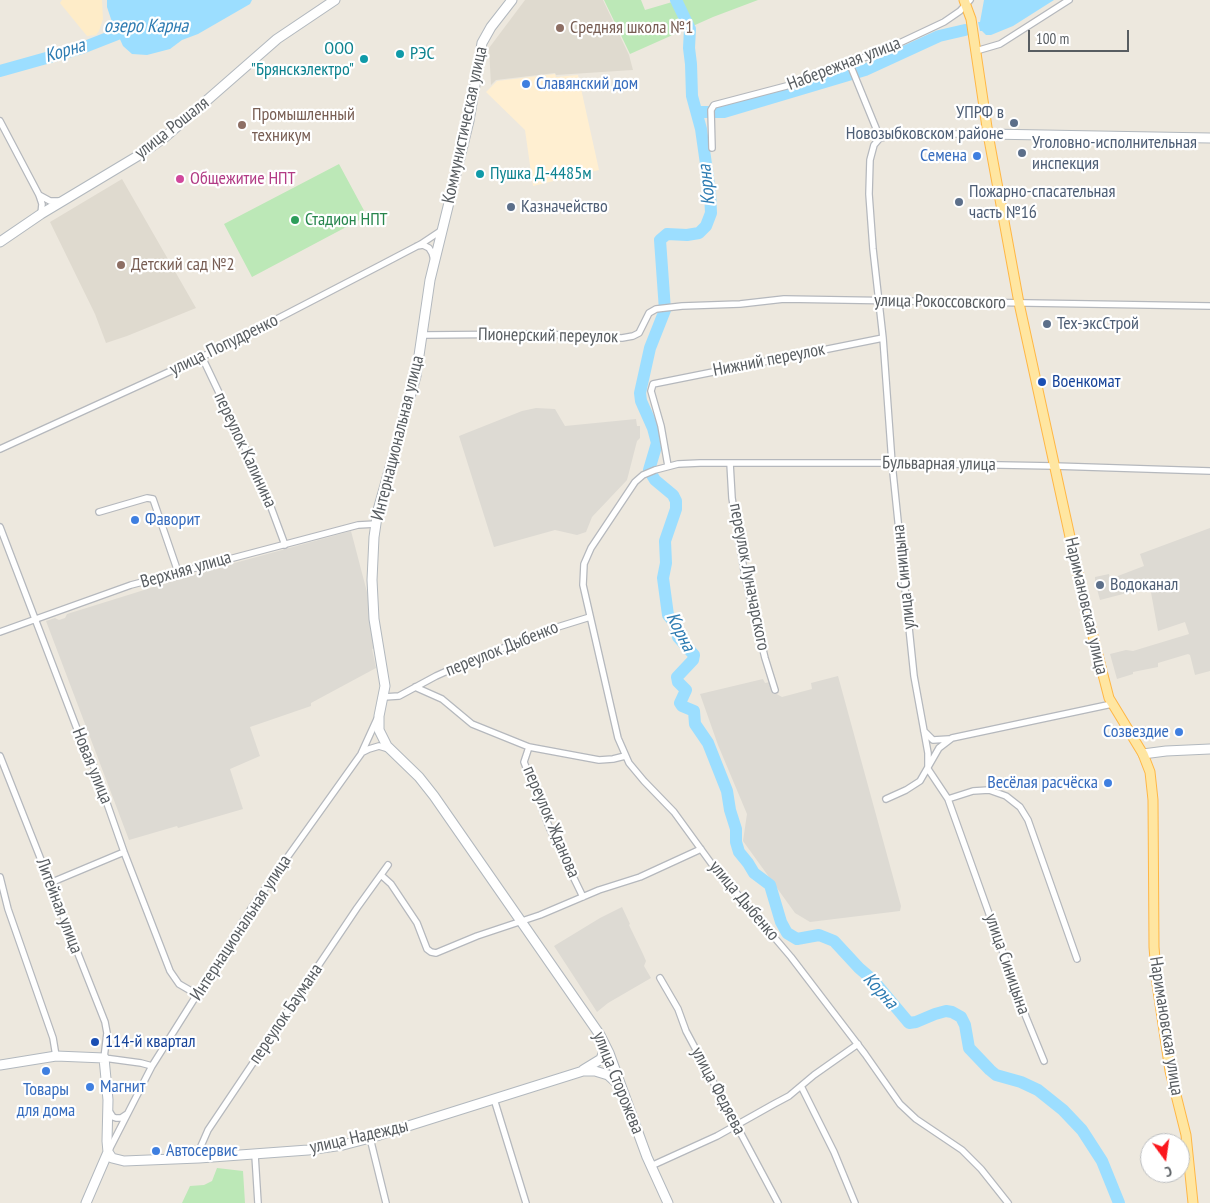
<!DOCTYPE html>
<meta charset="utf-8">
<style>
body{margin:0}
#map{position:relative;width:1210px;height:1203px;overflow:hidden;background:#ede8de;font-family:"PT Sans Narrow",sans-serif}
canvas{display:block}
.north{position:absolute;left:1140px;top:1133px;width:50px;height:50px;box-sizing:border-box;background:#fff;border:1px solid #bcbec0;border-radius:50%;rotate:166deg;font-size:14px;font-weight:700;line-height:20px;text-align:center;color:#585d61}
.north::after{content:'';display:block;margin:auto;width:18px;height:22px;background:#fb171d;clip-path:polygon(50% 0,100% 100%,50% 72%,0 100%)}
.scale{position:absolute;left:1028px;top:30px;width:101px;height:22px;box-sizing:border-box;border:2px solid #585d61;border-top:0;padding-left:6px;font-size:15px;line-height:18px;white-space:nowrap;color:#585d61;-webkit-text-stroke:4px #fff;paint-order:stroke}
</style>
<div id="map">
<canvas width="1210" height="1203"></canvas>
<div class="north">С</div>
<div class="scale">100 m</div>
</div>
<script>
const context = document.querySelector('canvas').getContext('2d');
context.lineJoin = 'round';
function paint(path, color) {
  context.fillStyle = color;
  context.fill(path, 'evenodd');
}
function toPath(rows) {
  const path = new Path2D();
  for (const r of rows) {
    path.moveTo(r[0], r[1]);
    for (let i = 2; i < r.length; i += 2) path.lineTo(r[i], r[i + 1]);
  }
  return path;
}
function trace(path, color, width, dash) {
  context.strokeStyle = color;
  context.lineWidth = width;
  context.lineCap = dash ? 'butt' : 'round';
  context.setLineDash(dash || []);
  context.stroke(path);
}
function drawText(font, color, halo, rows, align = 'center') {
  context.font = font + ' "PT Sans Narrow",sans-serif';
  context.lineWidth = 4.5;
  context.setLineDash([]);
  context.textBaseline = 'middle';
  context.strokeStyle = halo;
  context.fillStyle = color;
  for (const [text, x, y, turn = 0] of rows) {
    context.save();
    context.translate(x, y);
    context.rotate((+turn || 0) * Math.PI / 180);
    context.textAlign = isNaN(turn) ? turn : align;
    if (halo) context.strokeText(text, 0, 0);
    context.fillText(text, 0, 0);
    context.restore();
  }
}
const commercial = toPath([
 [555,74,556,77,578,75,599,170,533,186,525,130,486,92,497,81]
]);
const industrial = toPath([
 [536,408,555,409,565,426,636,419,637,426,640,426,640,438,637,441,627,480,592,517,586,532,577,535,555,530,494,547,459,436,522,411],
 [1210,528,1210,671,1195,675,1190,655,1188,654,1158,663,1158,667,1133,672,1133,674,1117,679,1110,654,1126,650,1133,651,1189,634,1185,622,1158,631,1150,587,1100,600,1097,589,1095,589,1095,577,1109,574,1110,579,1144,566,1140,554],
 [351,531,368,596,375,648,372,649,376,668,311,703,311,706,250,727,260,756,230,769,243,809,178,828,177,826,129,840,46,621,55,618,59,620,65,618,67,614,202,572],
 [838,676,901,906,900,911,810,922,795,913,743,841,747,814,718,745,700,694,763,679,765,683,770,682,773,692,782,697,812,689,811,683],
 [622,907,630,924,629,925,643,954,646,961,644,966,651,978,608,1003,597,1012,554,946,600,918]
]);
const education = toPath([
 [525,0,603,0,629,55,633,70,556,75,555,73,496,80,491,85,489,48],
 [122,179,196,308,127,336,106,343,95,314,50,222]
]);
const green = toPath([
 [604,0,641,0,645,10,679,0,758,0,713,17,630,54],
 [339,164,367,216,252,277,224,224],
 [217,1168,243,1171,245,1203,182,1203,190,1186,204,1185,212,1181]
]);
const sand = toPath([
 [62,0,102,0,103,19,99,31,96,35,87,36,60,3]
]);
const water = toPath([
 [107,0,252,0,250,4,198,34,182,40,170,49,147,55,132,54,123,46,111,19,107,7],
 [984,0,1054,0,1013,26,991,35,986,35,982,31,980,31,978,22,980,22]
]);
const river = toPath([
 [676,0,690,29,689,48,691,64,692,96,701,129,710,192,711,213,706,226,699,233,687,235,667,234,660,240,665,310,650,348,640,393,641,401,653,428,657,443,649,470,655,480,673,495,676,501,676,509,665,541,666,563,663,578,668,615,674,622,678,637,694,655,693,660,677,677,678,682,686,690,680,703,682,706,694,711,695,724,708,743,727,791,730,810,736,829,736,842,739,852,748,863,754,873,770,885,781,922,787,933,797,939,819,935,834,941,859,968,873,980,909,1023,916,1022,935,1014,946,1011,952,1012,961,1017,965,1025,969,1048,990,1070,996,1075,1021,1082,1038,1090,1063,1110,1082,1130,1102,1161,1119,1203],
 [0,71,82,48,133,28],
 [698,112,724,112,865,70,939,36,965,30]
]);
const street = toPath([
 [976,51,1000,44,1069,0],
 [849,62,880,138,874,145,870,160,869,194,873,249,883,338,892,463,914,676,928,753,928,769,948,799,1026,1017,1044,1061],
 [0,121,39,195,42,204,41,214],
 [880,138,900,134,988,134],
 [712,148,711,110,714,105,794,84,854,60,874,55,944,22,960,11,970,0],
 [39,195,50,201,60,201],
 [417,246,423,245,429,248,432,253,434,260],
 [423,335,543,334,622,338,633,336,639,333,649,313,656,309,682,306,740,304,784,299,1210,306],
 [202,357,262,483,285,545],
 [0,449,219,349,379,266,421,244,442,230],
 [730,463,732,498,745,576,765,658,775,690],
 [668,466,661,426,651,391,653,384,883,338],
 [99,512,147,498,153,499,178,572],
 [0,527,82,742,95,769,124,852,170,971,179,984,198,995],
 [0,632,131,585,358,525,376,524],
 [415,687,442,699,472,724,529,747,599,760,613,759,625,756],
 [384,697,399,696,436,676,456,667,548,630,590,617],
 [924,731,933,740,949,739],
 [529,747,524,762,550,829,583,897],
 [363,752,369,749,379,746,389,749],
 [0,756,105,1022,107,1033,104,1058,141,1063,152,1066],
 [886,799,906,790,920,781,939,748,952,738,1112,704],
 [948,799,973,791,989,790,1006,796,1020,807,1028,820,1077,959],
 [381,875,391,884,417,923,427,949,431,952,436,953,477,936,540,915,599,890,640,877,701,849],
 [0,877,8,909,53,1038,56,1056],
 [50,883,124,852],
 [660,978,678,1009,686,1031,778,1203],
 [801,1086,834,1152,855,1203],
 [494,1099,526,1203],
 [109,1111,113,1117,116,1118,121,1118,127,1114],
 [370,1138,386,1203],
 [108,1152,152,1066,254,904,361,754,377,719],
 [255,1155,258,1203],
 [199,1158,201,1146,208,1130,357,908,388,865],
 [651,1166,717,1136,774,1104,789,1096,814,1075,858,1044],
 [1008,1203,981,1169,962,1150,916,1119,900,1104,865,1054,791,957,711,863,674,812,644,781,629,763,618,738,583,585,584,564,591,548,635,482,643,475,655,470,678,464,700,463,892,463,1054,466,1210,471]
]);
const secondary = toPath([
 [512,0,491,27,482,43,469,121,430,280,416,376,378,510,374,537,372,580,374,619,385,686,379,716,379,730,387,746,419,777,434,796,600,1035,609,1053,647,1157,668,1203],
 [988,134,1210,138],
 [0,242,41,214,141,154,165,137,277,39,335,0],
 [1143,754,1166,751,1210,749],
 [0,1065,56,1056,104,1058,108,1100,107,1141,108,1152,86,1203],
 [583,1070,601,1059,604,1051,604,1043],
 [108,1152,112,1158,124,1161,199,1158,308,1150,343,1145,370,1138,583,1071,595,1071,608,1075,620,1086]
]);
const primary = toPath([
 [964,0,971,19,988,134,1019,303,1084,601,1109,698,1143,754,1150,772,1153,800,1154,947,1157,984,1170,1071,1186,1135,1193,1203]
]);
const markers = [
 [560,28,5,"#8d6e63"],
 [400,54,5,"#0f9aa8"],
 [364,59,5,"#0f9aa8"],
 [526,84,5,"#3f7fe0"],
 [1014,123,5,"#5c6f8a"],
 [242,125,5,"#8d6e63"],
 [1022,153,5,"#5c6f8a"],
 [977,156,5,"#3f7fe0"],
 [480,174,5,"#0f9aa8"],
 [180,179,5,"#d1479c"],
 [959,202,5,"#5c6f8a"],
 [511,207,5,"#5c6f8a"],
 [295,220,5,"#2e9e5b"],
 [121,265,5,"#8d6e63"],
 [1047,324,5,"#5c6f8a"],
 [1042,382,5,"#1a4fb4"],
 [135,520,5,"#3f7fe0"],
 [1100,585,5,"#5c6f8a"],
 [1179,732,5,"#3f7fe0"],
 [1108,783,5,"#3f7fe0"],
 [95,1042,5,"#1a4fb4"],
 [46,1071,5,"#3f7fe0"],
 [90,1087,5,"#3f7fe0"],
 [156,1151,5,"#3f7fe0"]
];
const educationNames = [
 ["Средняя школа №1",570,28],
 ["Промышленный",252,115],
 ["техникум",252,136],
 ["Детский сад №2",131,265]
];
const cultureNames = [
 ["ООО",354,49,"right"],
 ["\"Брянскэлектро\"",354,70,"right"],
 ["РЭС",410,54],
 ["Пушка Д-4485м",490,174]
];
const streetNames = [
 ["Набережная улица",844,64,-21],
 ["Коммунистическая улица",465,125,-78],
 ["улица Рошаля",172,128,-38],
 ["улица Рокоссовского",940,302,1],
 ["Пионерский переулок",548,336,1],
 ["улица Попудренко",224,345,-26],
 ["Нижний переулок",769,360,-11],
 ["Интернациональная улица",398,438,-76],
 ["переулок Калинина",245,450,65],
 ["Бульварная улица",939,464,1],
 ["Верхняя улица",186,570,-16],
 ["переулок Луначарского",749,577,79],
 ["улица Синицына",904,577,-96],
 ["Наримановская улица",1086,606,77],
 ["переулок Дыбенко",502,649,-22],
 ["Новая улица",92,766,68],
 ["переулок Жданова",551,822,67],
 ["улица Дыбенко",744,901,50],
 ["Литейная улица",59,906,69],
 ["Интернациональная улица",241,928,-57],
 ["улица Синицына",1007,964,71],
 ["переулок Баумана",286,1014,-56],
 ["Наримановская улица",1166,1026,81],
 ["улица Сторожева",618,1083,68],
 ["улица Федяева",718,1091,62],
 ["улица Надежды",359,1137,-13]
];
const shopNames = [
 ["Славянский дом",536,84],
 ["Семена",967,156,"right"],
 ["Фаворит",145,520],
 ["Созвездие",1169,732,"right"],
 ["Весёлая расчёска",1098,783,"right"],
 ["Магнит",100,1087],
 ["Товары",46,1090,"center"],
 ["для дома",46,1111,"center"],
 ["Автосервис",166,1151]
];
const serviceNames = [
 ["УПРФ в",1004,113,"right"],
 ["Новозыбковском районе",1004,134,"right"],
 ["Уголовно-исполнительная",1032,143],
 ["инспекция",1032,164],
 ["Пожарно-спасательная",969,192],
 ["часть №16",969,213],
 ["Казначейство",521,207],
 ["Тех-эксСтрой",1057,324],
 ["Водоканал",1110,585]
];
const hotelNames = [
 ["Общежитие НПТ",190,179]
];
const leisureNames = [
 ["Стадион НПТ",305,220]
];
const transitNames = [
 ["Военкомат",1052,382],
 ["114-й квартал",105,1042]
];
const waterNames = [
 ["озеро Карна",146,27],
 ["Корна",65,51,-17],
 ["Корна",707,185,-96],
 ["Корна",680,632,63],
 ["Корна",880,991,48]
];
paint(commercial, '#ffefd1');
paint(industrial, '#dddad3');
paint(education, '#dfdacf');
paint(green, '#bce8b7');
paint(sand, '#feecc8');
paint(water, '#9cdeff');
trace(river, '#9cdeff', 12);
trace(street, '#b5b8bd', 8);
trace(secondary, '#b2b8be', 11);
trace(primary, '#ffb745', 11);
trace(street, '#fff', 5.5);
trace(secondary, '#fff', 9);
trace(primary, '#ffe6a1', 9);
for (const [x, y, r, color] of markers) {
  const dot = new Path2D();
  dot.arc(x, y, r, 0, 2 * Math.PI);
  context.fillStyle = color;
  context.fill(dot);
  trace(dot, '#fff', 2);
}
drawText('18px', '#785e54', '#fff', educationNames, 'left');
drawText('18px', '#0d838f', '#fff', cultureNames, 'left');
drawText('18px', '#585d61', '#fff', streetNames);
drawText('18px', '#366cbe', '#fff', shopNames, 'left');
drawText('18px', '#4e5e75', '#fff', serviceNames, 'left');
drawText('18px', '#b23c85', '#fff', hotelNames, 'left');
drawText('18px', '#27864d', '#fff', leisureNames, 'left');
drawText('18px', '#164399', '#fff', transitNames, 'left');
drawText('italic 19px', '#2e7cb2', '#fff', waterNames);
</script>
